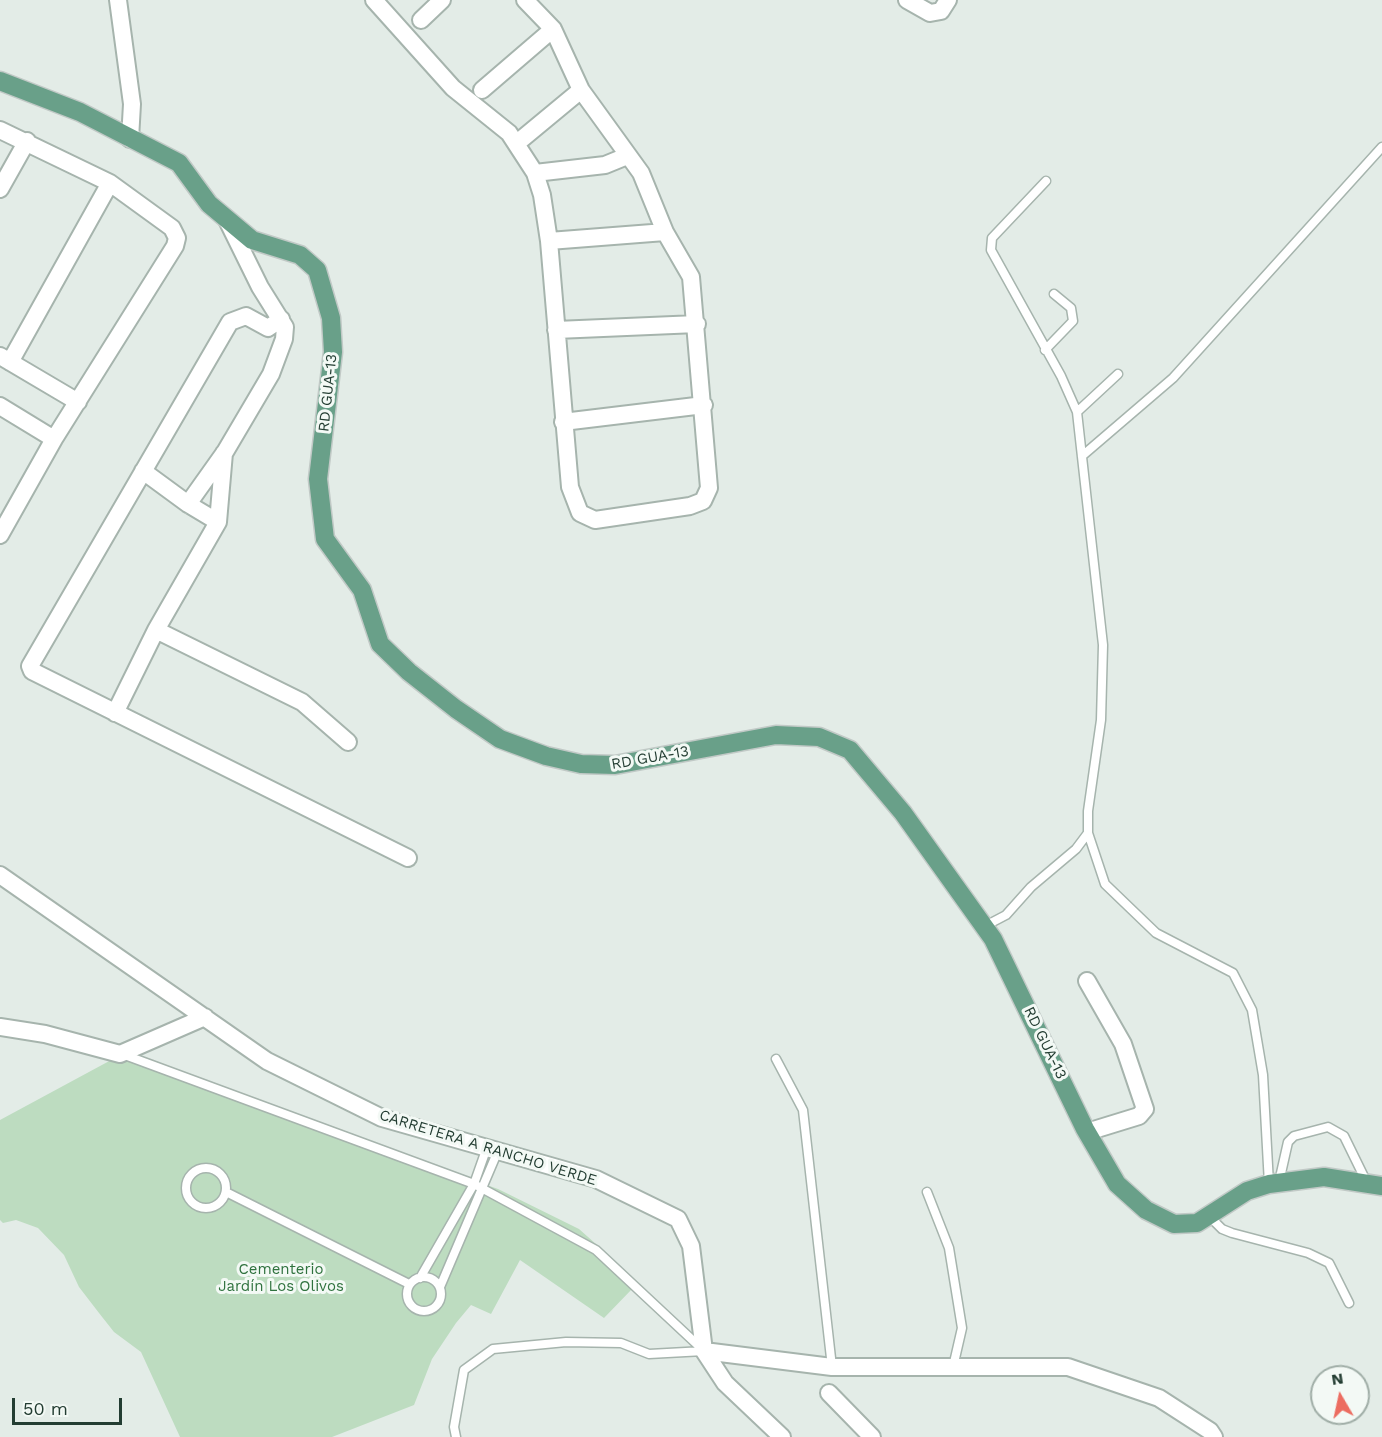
<!DOCTYPE html>
<meta charset="utf-8">
<style>
body{margin:0}
#map{position:relative;width:1382px;height:1437px;overflow:hidden;background:#e3ece7;font-family:"Work Sans",sans-serif}
canvas{display:block}
.north{position:absolute;left:1310px;top:1365px;width:60px;height:60px;box-sizing:border-box;background:#f3f9f5;border:2px solid #a0aea7;border-radius:50%;rotate:351deg;font-size:16px;font-weight:700;line-height:24px;text-align:center;color:#233d32}
.north::after{content:'';display:block;margin:auto;width:21px;height:27px;background:#ec6d61;clip-path:polygon(50% 0,100% 100%,50% 72%,0 100%)}
.scale{position:absolute;left:12px;top:1398px;width:110px;height:27px;box-sizing:border-box;border:3px solid #233d32;border-top:0;padding-left:8px;font-size:18px;line-height:21px;white-space:nowrap;color:#233d32;-webkit-text-stroke:4px #f3f9f5;paint-order:stroke}
</style>
<div id="map">
<canvas width="1382" height="1437"></canvas>
<div class="north">N</div>
<div class="scale">50 m</div>
</div>
<script>
const context = document.querySelector('canvas').getContext('2d');
context.lineJoin = 'round';
function paint(path, color) {
  context.fillStyle = color;
  context.fill(path, 'evenodd');
}
function toPath(rows) {
  const path = new Path2D();
  for (const r of rows) {
    if (r.length === 3) {
      path.moveTo(r[0] + r[2], r[1]);
      path.arc(r[0], r[1], r[2], 0, 2 * Math.PI);
      continue;
    }
    path.moveTo(r[0], r[1]);
    for (let i = 2; i < r.length; i += 2) path.lineTo(r[i], r[i + 1]);
  }
  return path;
}
function trace(path, color, width, dash) {
  context.strokeStyle = color;
  context.lineWidth = width;
  context.lineCap = dash ? 'butt' : 'round';
  context.setLineDash(dash || []);
  context.stroke(path);
}
function drawText(font, color, halo, rows, align = 'center') {
  context.font = font + ' "Work Sans",sans-serif';
  context.lineWidth = 6;
  context.setLineDash([]);
  context.textBaseline = 'middle';
  context.strokeStyle = halo;
  context.fillStyle = color;
  for (const [text, x, y, turn = 0] of rows) {
    context.save();
    context.translate(x, y);
    context.rotate((+turn || 0) * Math.PI / 180);
    context.textAlign = isNaN(turn) ? turn : align;
    if (halo) context.strokeText(text, 0, 0);
    context.fillText(text, 0, 0);
    context.restore();
  }
}
const green = toPath([
 [113,1059,132,1061,160,1069,498,1189,579,1229,614,1260,633,1288,604,1318,520,1260,491,1314,471,1305,456,1323,432,1359,414,1405,332,1437,180,1437,141,1352,114,1332,99,1313,79,1287,64,1255,38,1228,16,1220,3,1223,0,1220,0,1120]
]);
const lane = toPath([
 [1045,350,1073,321,1071,308,1054,294],
 [1077,412,1118,374],
 [1082,456,1173,378,1382,147],
 [1088,833,1105,884,1156,933,1233,973,1252,1010,1263,1075,1269,1184],
 [985,926,1006,915,1031,887,1076,849,1088,833,1088,811,1101,720,1103,645,1077,412,1061,376,991,250,992,238,1046,181],
 [122,1054,474,1184,596,1250,702,1349],
 [776,1059,803,1110,832,1367],
 [206,1188,20],
 [1279,1182,1288,1142,1294,1136,1328,1127,1344,1136,1367,1183],
 [226,1192,409,1284],
 [927,1192,949,1248,962,1328,953,1367],
 [1209,1216,1222,1229,1232,1233,1308,1253,1329,1263,1349,1303],
 [424,1294,17],
 [420,1278,474,1184,486,1150],
 [440,1287,497,1153],
 [456,1437,454,1427,464,1370,493,1349,566,1342,621,1343,649,1354,704,1351]
]);
const street = toPath([
 [118,0,132,104,130,139],
 [374,0,453,88,509,133,535,173,542,195,549,241,570,487,580,513,595,520,690,506,703,501,709,488,691,277,665,232,641,173,581,90,553,29,525,0],
 [907,0,930,13,941,11,948,0],
 [421,20,442,0],
 [482,90,553,29],
 [0,130,110,183,172,228,177,238,175,246,54,439,0,535],
 [517,143,581,90],
 [535,173,605,165,627,156],
 [0,189,27,141],
 [549,241,665,232],
 [281,319,268,328,246,316,230,322,30,666,32,671,408,858],
 [556,330,697,324],
 [0,356,78,402],
 [10,362,110,183],
 [0,406,54,439],
 [563,422,704,405],
 [143,471,188,504,218,522],
 [188,504,225,452,271,374,284,339,285,327,260,287,227,220],
 [156,630,302,702,348,742],
 [115,713,156,630,218,522,224,453],
 [0,875,267,1061,382,1118,596,1179,678,1219,691,1246,704,1351,725,1383,782,1437],
 [1087,981,1123,1044,1145,1109,1139,1116,1087,1132],
 [0,1027,45,1034,120,1054,205,1017],
 [704,1351,832,1367,1068,1367,1159,1398,1210,1431,1214,1437],
 [829,1393,872,1437]
]);
const primary = toPath([
 [0,81,80,112,179,163,209,204,252,240,300,255,317,270,331,318,333,352,318,479,325,539,362,590,380,644,409,672,456,709,500,739,546,756,581,764,615,765,776,735,819,737,850,750,903,813,993,939,1085,1129,1117,1184,1146,1210,1174,1224,1197,1223,1247,1191,1269,1184,1324,1177,1382,1186]
]);
const streetNames = [
 ["RD GUA-13",328,393,-84],
 ["RD GUA-13",650,758,-10],
 ["RD GUA-13",1045,1043,64],
 ["CARRETERA A RANCHO VERDE",488,1148,17]
];
const parkNames = [
 ["Cementerio",281,1270],
 ["Jardín Los Olivos",281,1287]
];
paint(green, '#bddcc0');
trace(lane, '#a6b4ad', 11);
trace(street, '#a6b4ad', 20);
trace(primary, '#c1c9c6', 21);
trace(lane, '#fff', 8);
trace(street, '#fff', 16);
trace(primary, '#69a089', 18);
drawText('15px', '#233d32', '#f3f9f5', streetNames);
drawText('15px', '#2f723e', '#f3f9f5', parkNames);
</script>
